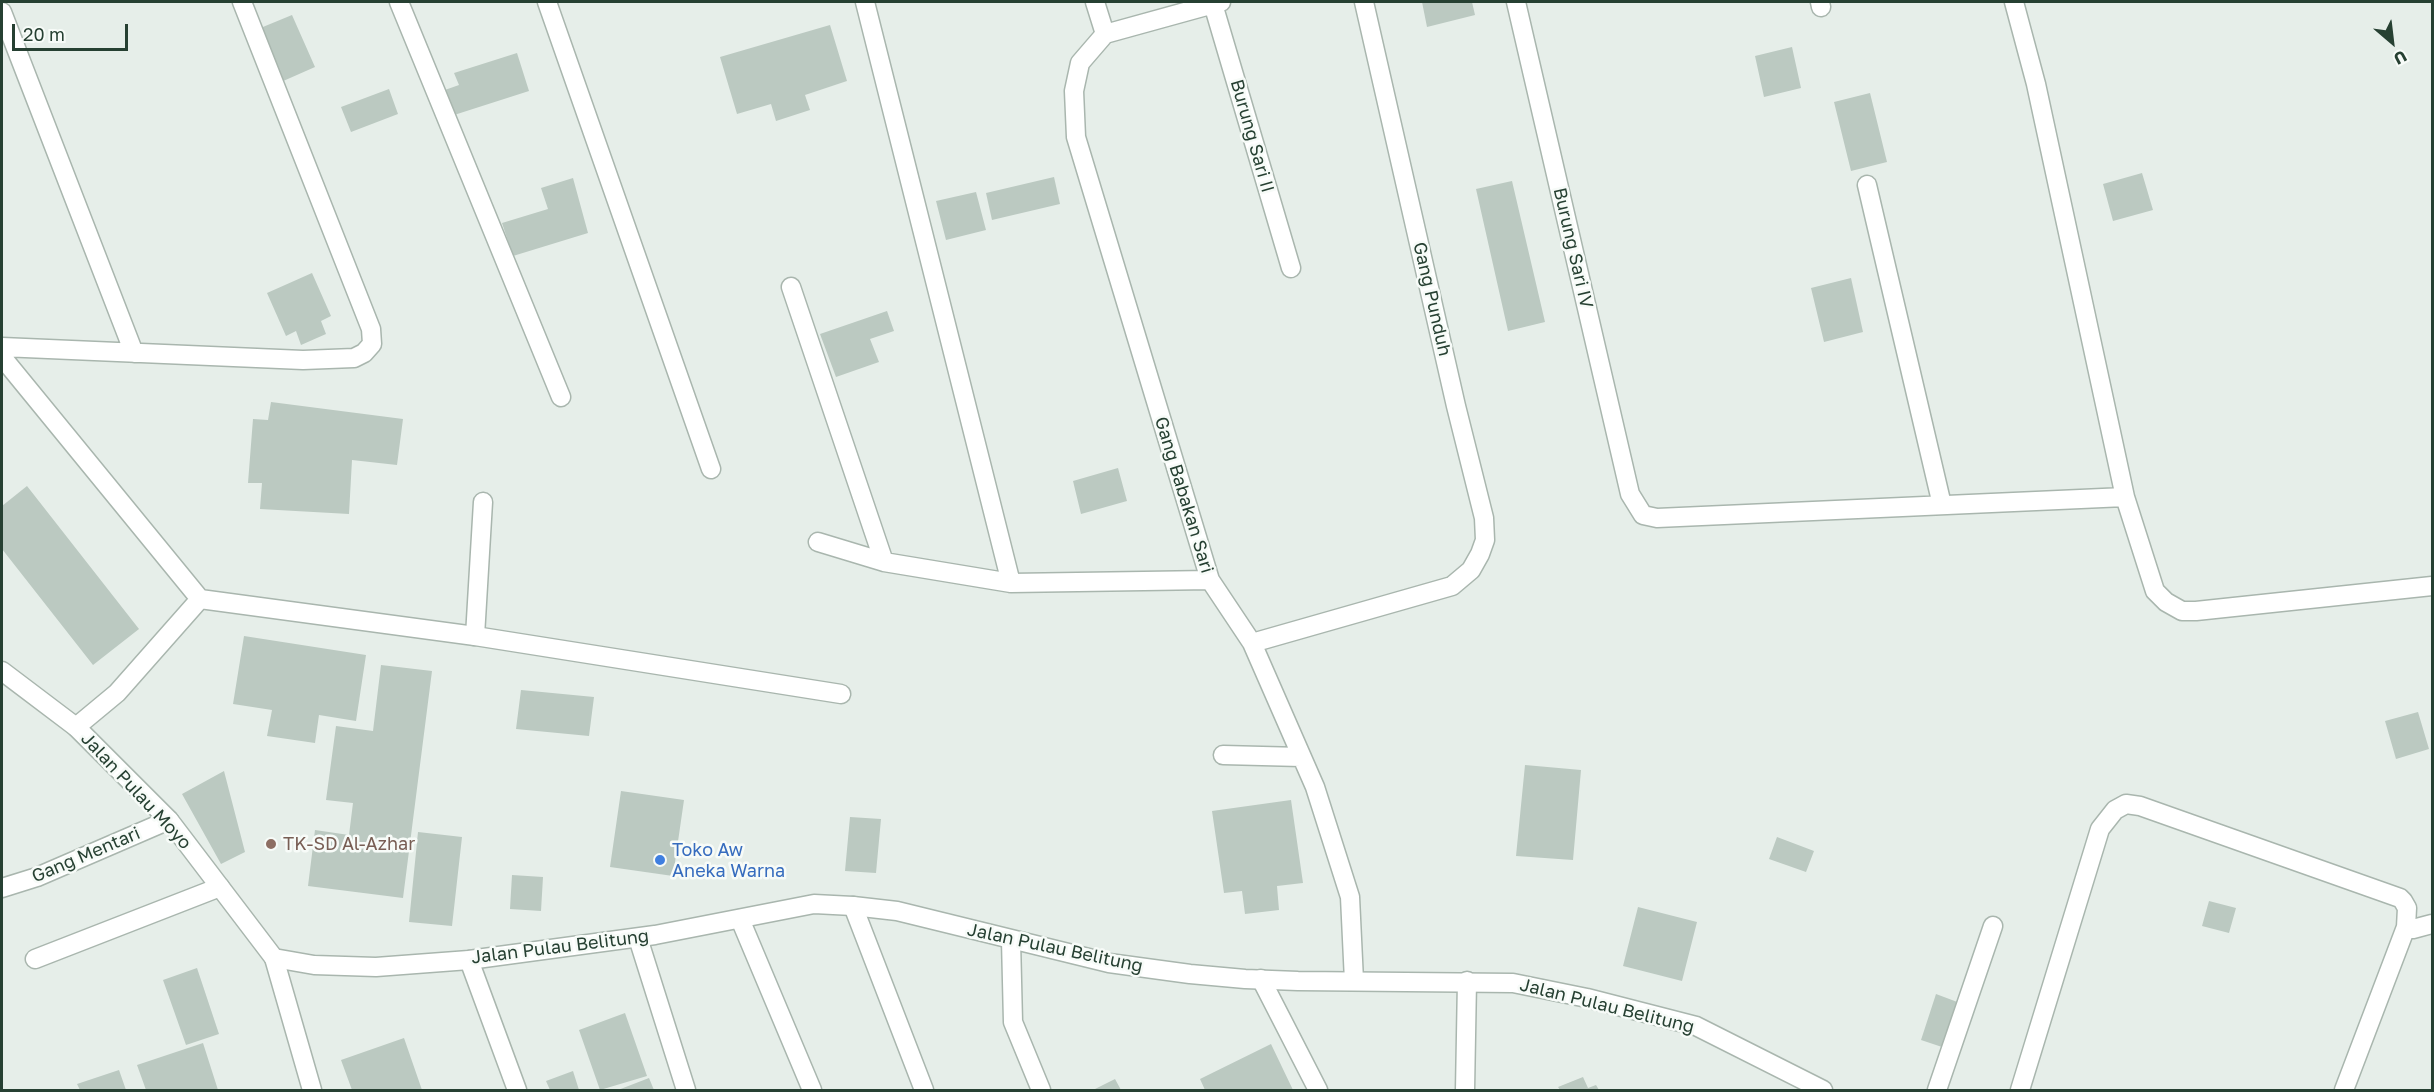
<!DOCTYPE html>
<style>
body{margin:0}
#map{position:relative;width:2434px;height:1092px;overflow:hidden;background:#e6eee9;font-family:"Golos Text",sans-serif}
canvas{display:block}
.frame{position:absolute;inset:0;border:3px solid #264032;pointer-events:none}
.north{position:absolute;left:2362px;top:12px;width:60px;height:60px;-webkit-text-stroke:4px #f7fbf8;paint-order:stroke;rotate:152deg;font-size:16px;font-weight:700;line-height:24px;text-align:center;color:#264032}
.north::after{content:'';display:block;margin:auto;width:21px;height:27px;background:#264032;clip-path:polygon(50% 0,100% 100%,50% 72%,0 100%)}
.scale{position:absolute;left:12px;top:24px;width:116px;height:27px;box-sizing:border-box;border:3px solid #264032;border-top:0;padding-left:8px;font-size:18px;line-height:21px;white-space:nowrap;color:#264032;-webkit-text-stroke:4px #f7fbf8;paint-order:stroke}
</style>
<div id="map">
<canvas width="2434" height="1092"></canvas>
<div class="frame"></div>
<div class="north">U</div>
<div class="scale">20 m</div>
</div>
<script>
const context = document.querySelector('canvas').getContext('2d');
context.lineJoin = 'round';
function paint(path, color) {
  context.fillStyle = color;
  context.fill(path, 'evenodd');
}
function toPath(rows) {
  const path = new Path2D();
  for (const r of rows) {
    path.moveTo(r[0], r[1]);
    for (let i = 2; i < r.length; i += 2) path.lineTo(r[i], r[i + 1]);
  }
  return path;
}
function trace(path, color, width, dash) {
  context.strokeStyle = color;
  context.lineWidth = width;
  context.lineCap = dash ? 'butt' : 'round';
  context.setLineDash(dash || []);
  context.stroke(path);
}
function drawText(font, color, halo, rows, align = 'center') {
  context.font = font + ' "Golos Text",sans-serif';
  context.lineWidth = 5;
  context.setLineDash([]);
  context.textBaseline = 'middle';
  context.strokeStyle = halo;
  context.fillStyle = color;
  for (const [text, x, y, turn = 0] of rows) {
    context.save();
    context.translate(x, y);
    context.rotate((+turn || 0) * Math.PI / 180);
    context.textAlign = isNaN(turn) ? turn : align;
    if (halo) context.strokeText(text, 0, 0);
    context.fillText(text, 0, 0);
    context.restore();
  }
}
const building = toPath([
 [1422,2,1472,2,1475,15,1427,27],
 [292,15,315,67,281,82,258,29],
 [830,25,847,81,805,95,810,110,776,121,771,104,737,114,720,57],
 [1792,47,1801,88,1764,97,1755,56],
 [517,53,529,91,451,116,442,91,459,85,454,73],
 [389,89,398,114,351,132,341,107],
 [1870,93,1887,162,1851,171,1834,102],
 [2142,173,2153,210,2113,221,2103,184],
 [1054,177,1060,204,992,220,986,193],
 [573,178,588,233,513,256,502,223,548,209,541,188],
 [1512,181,1545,322,1508,331,1476,189],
 [976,192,986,230,946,240,936,201],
 [312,273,331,316,321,321,326,334,301,345,296,331,286,336,267,293],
 [1851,278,1863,332,1824,342,1811,288],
 [887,311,894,331,870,339,879,362,836,377,820,334],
 [271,402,403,419,397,465,352,460,349,514,260,509,262,483,248,483,253,419,268,420],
 [1118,468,1127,501,1081,514,1073,481],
 [27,486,139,629,93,665,2,549,2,506],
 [244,636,366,655,356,721,319,715,315,743,267,736,272,710,233,704],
 [381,665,432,671,403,898,308,886,315,830,349,835,353,803,326,800,336,726,373,731],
 [521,690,594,697,589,736,516,729],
 [2418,712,2429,749,2396,759,2385,721],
 [1525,765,1581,770,1573,860,1516,856],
 [224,771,245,852,221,864,182,794],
 [621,791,684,800,673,876,610,867],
 [1291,800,1303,883,1277,886,1279,910,1245,914,1242,891,1224,893,1212,811],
 [850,817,881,819,876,873,845,871],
 [418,832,462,837,452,926,409,922],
 [1777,837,1814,851,1806,872,1769,859],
 [512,875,543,877,541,911,510,909],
 [2209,901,2236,908,2229,933,2202,926],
 [1638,907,1697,922,1682,981,1623,966],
 [197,968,219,1034,186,1045,163,980],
 [1936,994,1960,1003,1945,1048,1921,1040],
 [625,1013,647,1076,600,1090,579,1030],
 [404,1038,422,1090,352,1090,341,1060],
 [203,1043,218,1090,146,1090,137,1065],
 [1271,1044,1293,1090,1205,1090,1200,1079],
 [119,1070,126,1090,80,1090,77,1084],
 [573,1071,579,1090,550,1090,546,1081],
 [1583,1077,1588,1088,1596,1085,1599,1090,1560,1090,1558,1087],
 [649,1078,654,1090,618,1090],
 [1115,1079,1121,1090,1093,1090]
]);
const service = toPath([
 [475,636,483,502],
 [35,959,220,887],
 [1465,1090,1467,981]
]);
const minor = toPath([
 [399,2,561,397],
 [547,2,711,469],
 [865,2,1011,583],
 [1095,2,1105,34],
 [1516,2,1630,494,1643,515,1657,518,2125,497],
 [1820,2,1821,7],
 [2014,2,2036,84,2125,497,2155,591,2166,602,2182,611,2196,611,2432,586],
 [1213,4,1291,268],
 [2,12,134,353],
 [1105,34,1080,63,1074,91,1076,137,1210,580,1252,643,1315,787,1350,897,1354,981],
 [1105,34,1221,2],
 [1867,185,1942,505],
 [791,287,884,562],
 [2,347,303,360,354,358,364,353,372,344,371,329,242,2],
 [2,357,200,599,475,636,841,694],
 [818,542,884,562,1011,583,1210,580],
 [1252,643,1452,586,1471,570,1480,554,1485,540,1484,518,1456,406,1364,2],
 [76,727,117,693,200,599],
 [1223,755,1301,757],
 [2,888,37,877,169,820],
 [853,906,924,1090],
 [740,919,812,1090],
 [2406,927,2413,929,2432,924],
 [638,938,686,1090],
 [1011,940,1013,1022,1041,1090],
 [274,958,312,1090],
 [469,960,517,1090],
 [1261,979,1318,1090],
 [1937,1090,1993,926],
 [2020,1090,2100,829,2115,810,2126,804,2140,806,2400,898,2403,901,2407,908,2406,927,2344,1090]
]);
const tertiary = toPath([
 [2,671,76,727,169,820,274,958,314,965,376,967,469,960,655,935,814,904,853,906,897,911,1109,963,1190,974,1245,979,1298,981,1513,983,1587,998,1696,1026,1823,1090]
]);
const markers = [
 [271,844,6,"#8d6e63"],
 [660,860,6,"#3f7fe0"]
];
const streetNames = [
 ["Burung Sari II",1252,136,74],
 ["Burung Sari IV",1573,248,77],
 ["Gang Punduh",1432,299,77],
 ["Gang Babakan Sari",1184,495,73],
 ["Jalan Pulau Moyo",136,791,47],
 ["Gang Mentari",86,855,-23],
 ["Jalan Pulau Belitung",560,947,-7],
 ["Jalan Pulau Belitung",1055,948,12],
 ["Jalan Pulau Belitung",1607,1006,14]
];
const educationNames = [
 ["TK-SD Al-Azhar",283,844]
];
const shopNames = [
 ["Toko Aw",672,850],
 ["Aneka Warna",672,871]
];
paint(building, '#bbc9c1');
trace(service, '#a9b6ae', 21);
trace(minor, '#a9b6ae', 21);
trace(tertiary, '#a9b6ae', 21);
trace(service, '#fff', 18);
trace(minor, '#fff', 18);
trace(tertiary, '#fff', 18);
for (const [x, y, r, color] of markers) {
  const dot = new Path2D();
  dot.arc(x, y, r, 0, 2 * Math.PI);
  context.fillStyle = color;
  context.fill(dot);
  trace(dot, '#f7fbf8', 2);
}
drawText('18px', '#264032', '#f7fbf8', streetNames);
drawText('18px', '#785e54', '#f7fbf8', educationNames, 'left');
drawText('18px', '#366cbe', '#f7fbf8', shopNames, 'left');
</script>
